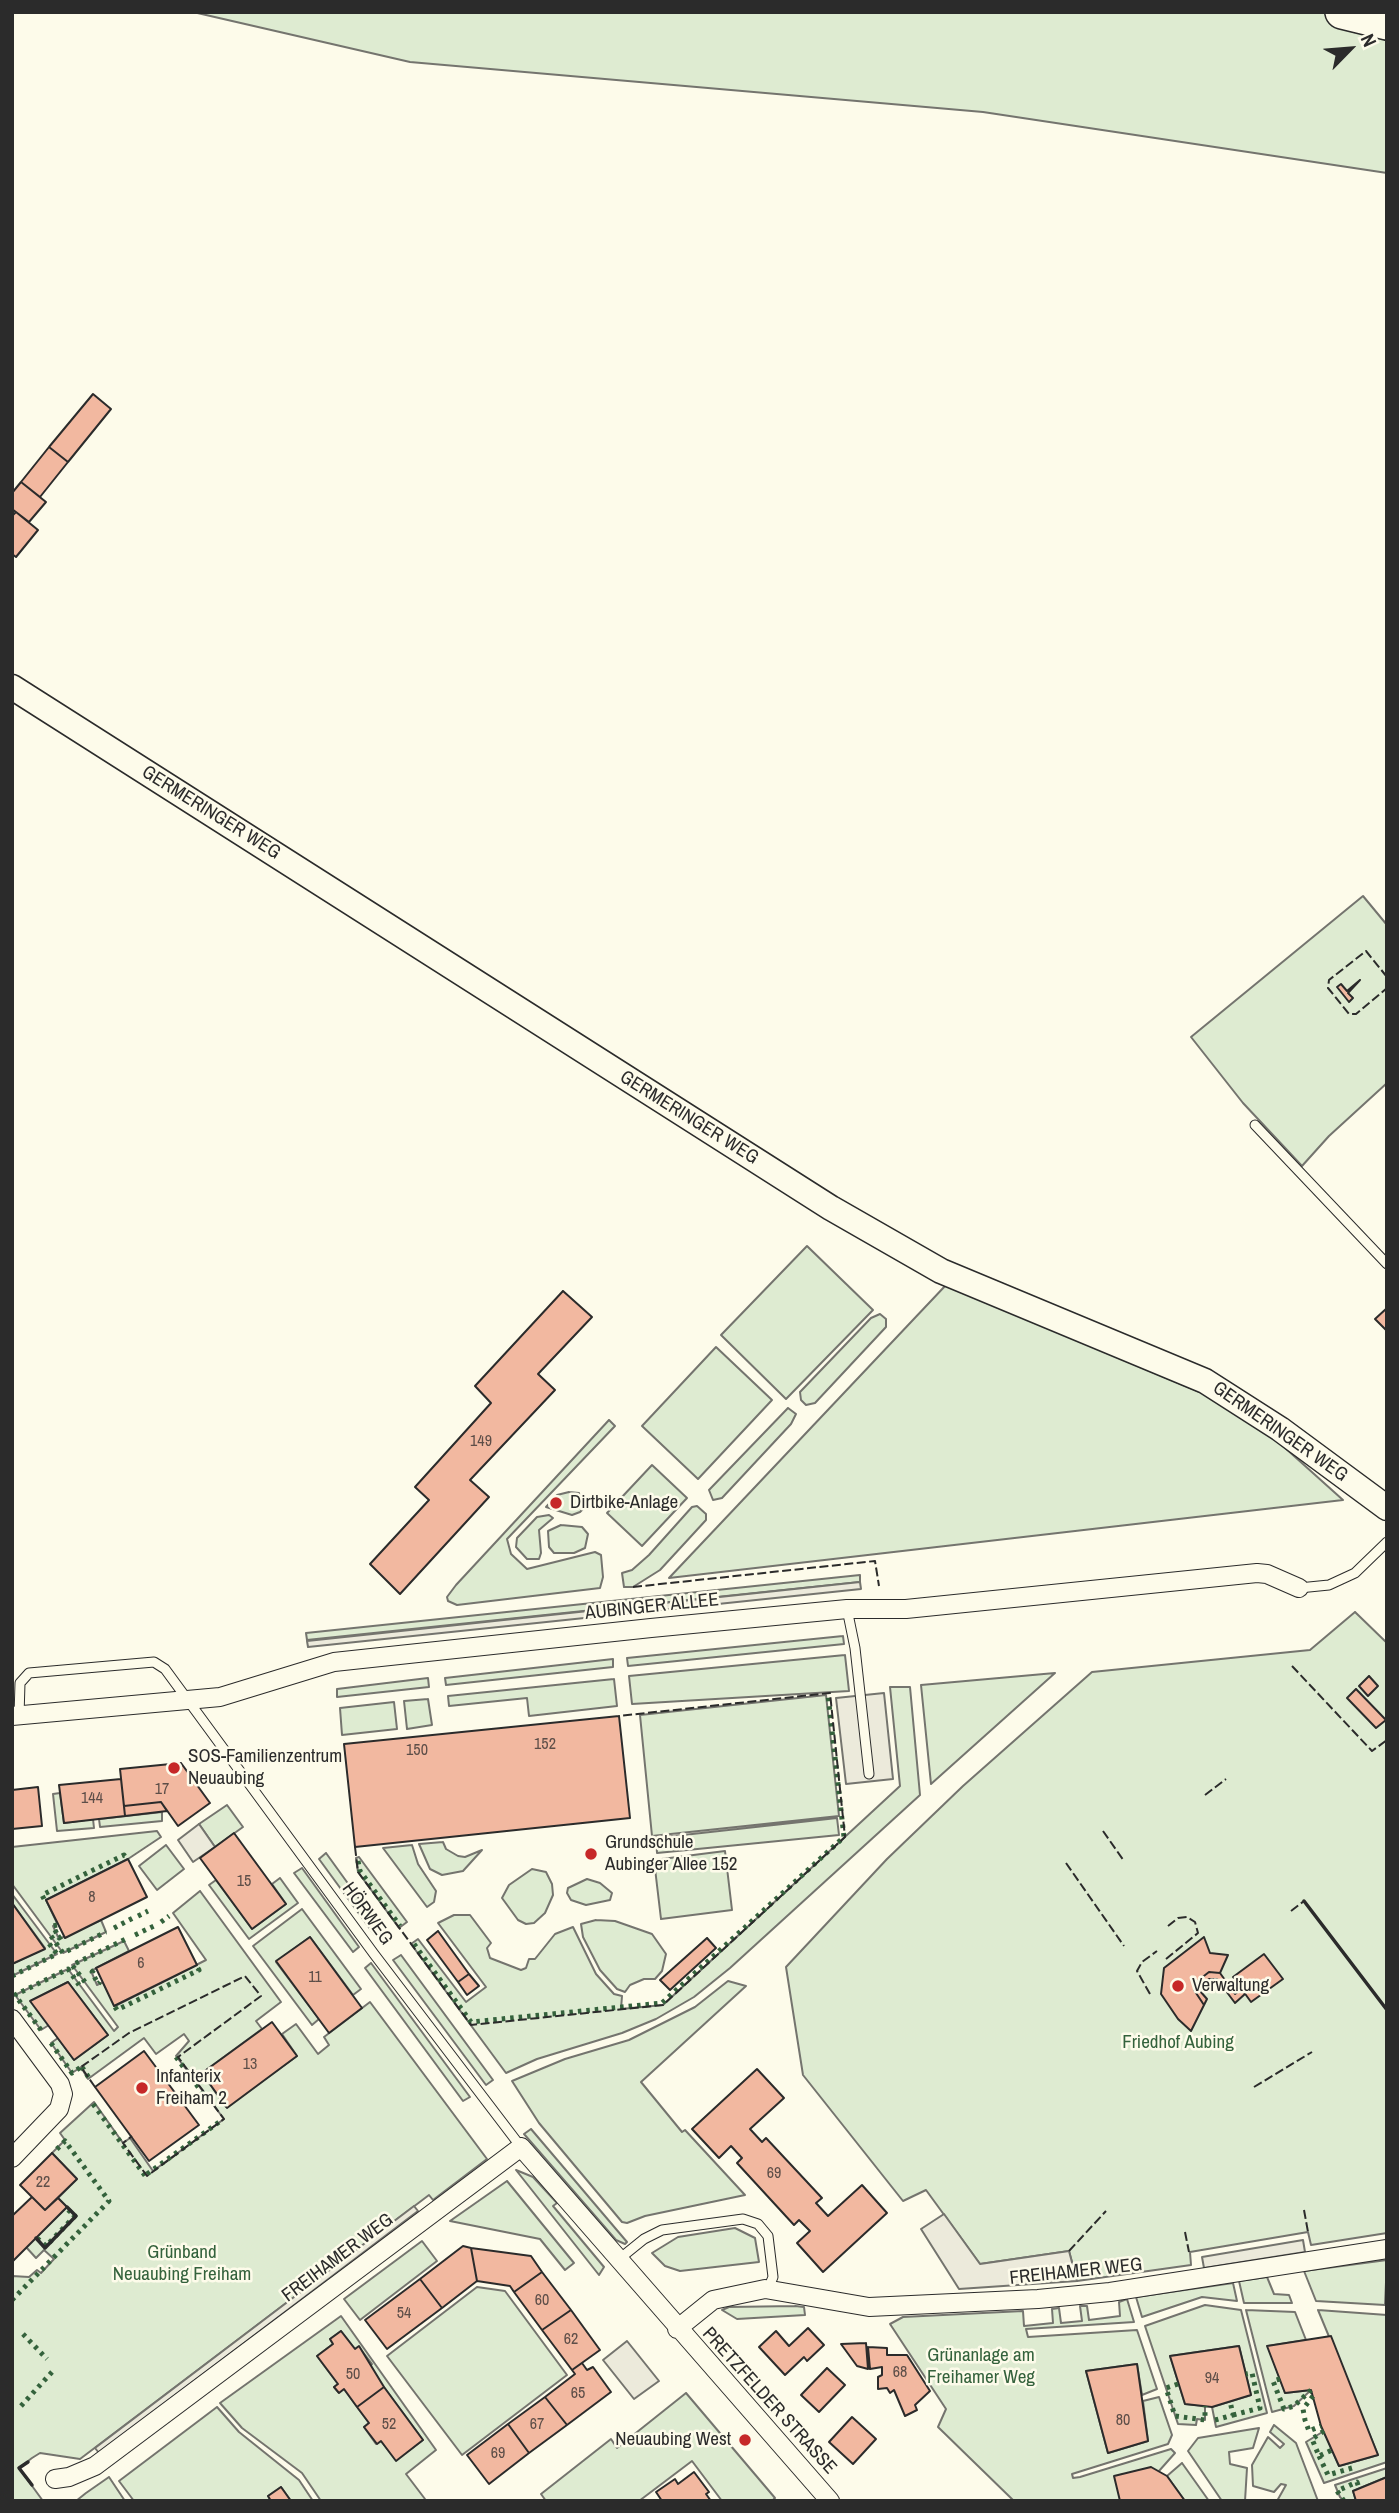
<!DOCTYPE html>
<meta charset="utf-8">
<style>
body{margin:0}
#map{position:relative;width:1399px;height:2513px;overflow:hidden;background:#fdfbea;font-family:"Archivo Narrow",sans-serif}
canvas{display:block}
.frame{position:absolute;inset:0;border:14px solid #2b2b2b;pointer-events:none}
.north{position:absolute;left:1315px;top:14px;width:70px;height:70px;-webkit-text-stroke:5px #fdfbea;paint-order:stroke;rotate:65deg;font-size:19px;font-weight:700;line-height:28px;text-align:center;color:#2b2b2b}
.north::after{content:'';display:block;margin:auto;width:24px;height:32px;background:#2b2b2b;clip-path:polygon(50% 0,100% 100%,50% 72%,0 100%)}
</style>
<div id="map">
<canvas width="1399" height="2513"></canvas>
<div class="frame"></div>
<div class="north">N</div>
</div>
<script>
const context = document.querySelector('canvas').getContext('2d');
context.lineJoin = 'round';
function paint(path, color) {
  context.fillStyle = color;
  context.fill(path, 'evenodd');
}
function toPath(rows) {
  const path = new Path2D();
  for (const r of rows) {
    path.moveTo(r[0], r[1]);
    for (let i = 2; i < r.length; i += 2) path.lineTo(r[i], r[i + 1]);
  }
  return path;
}
function trace(path, color, width, dash) {
  context.strokeStyle = color;
  context.lineWidth = width;
  context.lineCap = dash ? 'butt' : 'round';
  context.setLineDash(dash || []);
  context.stroke(path);
}
function drawText(font, color, halo, rows, align = 'center') {
  context.font = font + ' "Archivo Narrow",sans-serif';
  context.lineWidth = 5;
  context.setLineDash([]);
  context.textBaseline = 'middle';
  context.strokeStyle = halo;
  context.fillStyle = color;
  for (const [text, x, y, turn = 0] of rows) {
    context.save();
    context.translate(x, y);
    context.rotate((+turn || 0) * Math.PI / 180);
    context.textAlign = isNaN(turn) ? turn : align;
    if (halo) context.strokeText(text, 0, 0);
    context.fillText(text, 0, 0);
    context.restore();
  }
}
const green = toPath([
 [193,12,1387,12,1387,173,983,112,410,62,193,12],
 [1363,896,1387,925,1387,1083,1329,1136,1302,1166,1243,1103,1191,1037,1363,896],
 [807,1246,873,1310,786,1399,721,1335,807,1246],
 [946,1285,1226,1403,1274,1438,1343,1500,669,1578,946,1285],
 [880,1314,886,1319,886,1327,815,1403,806,1405,801,1400,800,1392,871,1318,880,1314],
 [716,1347,772,1400,698,1479,642,1426,716,1347],
 [788,1408,796,1414,791,1424,722,1498,713,1500,709,1490,788,1408],
 [609,1420,615,1426,507,1539,511,1554,527,1569,595,1552,601,1555,603,1577,600,1588,457,1605,448,1601,447,1597,456,1585,609,1420],
 [652,1465,687,1498,642,1546,607,1513,652,1465],
 [569,1492,579,1493,583,1509,580,1512,572,1515,546,1507,557,1495,569,1492],
 [697,1506,706,1514,706,1520,660,1570,633,1587,624,1587,622,1573,632,1570,649,1555,692,1507,697,1506],
 [549,1515,553,1518,539,1530,541,1553,539,1559,527,1559,516,1547,517,1538,537,1517,549,1515],
 [561,1525,582,1527,588,1534,585,1548,574,1553,554,1553,549,1547,548,1531,561,1525],
 [860,1575,860,1582,307,1640,306,1633,860,1575],
 [1355,1612,1387,1643,1387,2233,1311,2245,1308,2232,1190,2252,1191,2265,1077,2281,1069,2251,980,2264,926,2190,903,2201,803,2075,786,1967,887,1859,963,1786,1092,1672,1310,1650,1355,1612],
 [843,1636,844,1644,628,1666,627,1658,843,1636],
 [845,1655,849,1691,632,1704,629,1676,845,1655],
 [613,1659,613,1667,446,1685,445,1678,613,1659],
 [1055,1673,931,1784,921,1685,1055,1673],
 [428,1678,429,1687,337,1697,337,1689,428,1678],
 [614,1679,617,1706,529,1716,527,1698,449,1706,448,1696,614,1679],
 [890,1687,910,1687,920,1795,730,1968,694,1997,656,2019,622,2033,537,2059,506,2073,411,1944,418,1939,466,2002,486,1987,438,1923,454,1915,470,1915,491,1943,487,1948,490,1958,521,1970,526,1968,529,1959,535,1959,555,1934,573,1927,596,1974,614,1994,622,1996,621,2009,663,2005,900,1786,890,1687],
 [826,1695,839,1816,652,1836,640,1715,826,1695],
 [428,1699,432,1725,407,1729,404,1701,428,1699],
 [394,1702,397,1729,342,1735,340,1708,394,1702],
 [60,1793,64,1823,93,1819,94,1828,57,1831,53,1794,60,1793],
 [227,1805,243,1827,215,1847,199,1824,227,1805],
 [162,1812,162,1821,100,1827,99,1819,162,1812],
 [837,1818,839,1835,657,1853,656,1838,837,1818],
 [157,1831,161,1837,128,1859,46,1900,57,1923,53,1926,59,1939,101,1920,106,1932,63,1953,12,1884,12,1847,157,1831],
 [443,1842,446,1849,458,1856,465,1857,482,1850,463,1871,442,1875,430,1869,419,1844,443,1842],
 [166,1845,184,1869,157,1890,139,1866,166,1845],
 [412,1845,418,1864,436,1891,434,1902,427,1907,383,1848,412,1845],
 [725,1851,732,1910,661,1919,654,1860,725,1851],
 [326,1853,383,1932,376,1937,319,1859,326,1853],
 [359,1857,407,1922,399,1928,358,1872,356,1858,359,1857],
 [302,1868,359,1947,353,1952,294,1873,302,1868],
 [532,1869,546,1872,552,1884,553,1895,545,1913,534,1923,526,1924,518,1920,502,1898,509,1885,532,1869],
 [280,1878,298,1903,249,1939,209,1885,216,1880,252,1929,286,1904,272,1884,280,1878],
 [587,1879,600,1883,612,1893,610,1900,586,1905,571,1900,567,1893,568,1888,587,1879],
 [200,1891,281,2002,256,2021,262,2029,202,2073,226,2107,297,2056,282,2034,296,2024,318,2054,329,2045,324,2037,370,2002,487,2159,433,2200,429,2195,80,2459,40,2453,32,2458,19,2468,43,2501,12,2501,12,2276,29,2277,37,2270,41,2273,54,2259,44,2250,36,2258,26,2247,67,2207,58,2198,77,2179,52,2153,65,2140,60,2133,94,2102,123,2143,130,2138,153,2171,224,2119,176,2056,189,2041,184,2034,156,2054,144,2038,88,2079,81,2067,72,2073,51,2043,58,2038,74,2060,108,2035,68,1982,31,2001,49,2025,41,2030,15,1995,68,1969,114,2031,118,2027,72,1965,124,1941,129,1951,91,1971,97,1985,103,1982,115,2006,206,1960,173,1913,200,1891],
 [12,1894,57,1954,12,1976,12,1964,45,1948,12,1903,12,1894],
 [302,1909,361,1989,353,1995,310,1937,276,1962,319,2019,312,2025,253,1946,302,1909],
 [596,1920,615,1921,652,1934,666,1954,662,1971,655,1979,644,1979,630,1985,625,1992,617,1989,600,1970,583,1937,581,1924,596,1920],
 [401,1955,493,2080,486,2085,393,1960,401,1955],
 [371,1963,470,2097,463,2101,365,1968,371,1963],
 [728,1981,746,1986,641,2082,682,2132,685,2130,745,2195,645,2216,627,2223,622,2222,539,2123,512,2081,565,2059,629,2040,695,2007,728,1981],
 [531,2129,627,2242,625,2244,616,2240,524,2134,531,2129],
 [516,2170,533,2177,557,2203,553,2206,604,2267,599,2275,516,2170],
 [507,2181,574,2263,565,2270,540,2239,450,2221,507,2181],
 [735,2228,755,2238,759,2262,680,2271,665,2266,652,2253,678,2237,735,2228],
 [422,2241,437,2261,360,2320,344,2299,422,2241],
 [1387,2260,1385,2305,1316,2301,1304,2271,1387,2260],
 [1267,2277,1274,2294,1289,2295,1292,2303,1244,2303,1239,2281,1267,2277],
 [1233,2283,1237,2301,1202,2297,1142,2317,1136,2297,1233,2283],
 [477,2287,505,2291,567,2375,462,2455,387,2356,477,2287],
 [1127,2299,1134,2322,1026,2329,1028,2337,1137,2330,1157,2389,1142,2395,1137,2364,1086,2371,1108,2453,1148,2441,1143,2401,1159,2397,1172,2435,1168,2444,1072,2474,1073,2478,1080,2477,1171,2449,1175,2453,1159,2471,1120,2501,1014,2501,938,2427,946,2409,890,2324,903,2317,1023,2311,1024,2326,1053,2323,1052,2309,1059,2308,1061,2323,1082,2321,1080,2306,1087,2306,1089,2320,1120,2316,1119,2302,1127,2299],
 [1205,2305,1241,2310,1267,2413,1216,2427,1212,2407,1251,2395,1239,2346,1170,2356,1185,2404,1205,2406,1205,2420,1197,2419,1196,2425,1178,2424,1145,2326,1205,2305],
 [795,2306,804,2307,805,2315,737,2319,722,2310,729,2307,795,2306],
 [1246,2310,1295,2312,1306,2340,1268,2346,1285,2393,1311,2390,1294,2406,1272,2412,1246,2310],
 [1318,2310,1387,2315,1387,2462,1324,2483,1306,2442,1324,2431,1339,2466,1378,2455,1318,2310],
 [341,2316,436,2450,406,2474,425,2499,423,2501,321,2501,302,2473,242,2428,220,2403,341,2316],
 [341,2331,355,2349,359,2347,372,2364,369,2367,423,2440,396,2460,381,2441,376,2444,364,2427,369,2423,344,2389,338,2392,334,2387,338,2384,317,2356,333,2344,330,2339,341,2331],
 [686,2393,775,2498,772,2501,722,2501,692,2461,639,2501,546,2501,541,2494,611,2439,617,2448,686,2393],
 [217,2407,239,2432,299,2480,313,2501,291,2501,281,2487,268,2496,271,2501,134,2501,119,2481,217,2407],
 [1274,2425,1296,2443,1318,2501,1277,2501,1286,2485,1281,2484,1274,2492,1253,2486,1252,2465,1268,2437,1280,2448,1284,2444,1270,2432,1274,2425],
 [1259,2428,1253,2448,1229,2452,1230,2464,1247,2468,1245,2501,1222,2501,1188,2451,1198,2438,1259,2428],
 [1182,2463,1209,2501,1185,2501,1167,2476,1182,2463],
 [1387,2468,1387,2477,1353,2491,1356,2501,1344,2501,1340,2497,1335,2485,1387,2468],
 [109,2477,125,2501,76,2501,86,2493,109,2477]
]);
const parking = toPath([
 [860,1582,861,1589,308,1647,307,1641,860,1582],
 [884,1693,893,1779,846,1784,836,1698,884,1693],
 [199,1824,215,1847,193,1862,178,1840,199,1824],
 [414,2206,418,2211,99,2453,95,2448,414,2206],
 [944,2214,980,2264,1069,2251,1077,2281,959,2289,921,2229,944,2214],
 [1303,2240,1305,2252,1204,2268,1202,2257,1303,2240],
 [627,2341,659,2381,634,2399,603,2360,627,2341]
]);
const building = toPath([
 [93,394,111,409,68,462,49,447,93,394],
 [49,447,68,462,40,497,21,482,49,447],
 [21,482,46,502,29,522,12,509,12,493,21,482],
 [16,512,38,530,16,557,12,554,12,516,16,512],
 [1360,980,1348,993,1353,998,1349,1002,1337,987,1341,984,1347,991,1360,980],
 [563,1291,592,1317,538,1374,555,1390,470,1480,489,1497,400,1594,370,1564,429,1500,415,1487,491,1403,475,1386,563,1291],
 [1387,1308,1387,1331,1375,1319,1387,1308],
 [1369,1676,1378,1686,1368,1696,1359,1686,1369,1676],
 [1356,1689,1386,1720,1376,1728,1347,1698,1356,1689],
 [619,1716,630,1818,355,1847,344,1744,619,1716],
 [181,1763,210,1803,178,1826,161,1802,124,1806,120,1769,181,1763],
 [121,1779,125,1816,64,1823,59,1785,121,1779],
 [38,1787,42,1826,12,1829,12,1790,38,1787],
 [161,1802,167,1811,125,1816,124,1806,161,1802],
 [234,1833,286,1904,252,1929,200,1858,234,1833],
 [128,1859,147,1897,65,1938,46,1900,128,1859],
 [12,1903,45,1949,12,1964,12,1903],
 [178,1927,197,1965,114,2006,96,1968,178,1927],
 [438,1931,469,1974,458,1982,427,1940,438,1931],
 [310,1937,362,2008,329,2033,276,1961,310,1937],
 [1204,1937,1210,1953,1228,1955,1220,1973,1209,1972,1195,1983,1194,1990,1204,2005,1191,2031,1178,2019,1161,1994,1164,1968,1204,1937],
 [707,1938,716,1948,670,1990,660,1980,707,1938],
 [1264,1954,1283,1979,1251,2002,1233,1977,1264,1954],
 [1209,1972,1220,1973,1235,1994,1242,1989,1245,1994,1235,2003,1217,1979,1209,1979,1201,1985,1200,1991,1207,1999,1204,2005,1194,1990,1195,1983,1209,1972],
 [469,1974,479,1986,467,1995,458,1982,469,1974],
 [68,1982,108,2035,74,2060,30,2001,68,1982],
 [272,2022,297,2056,227,2108,202,2073,272,2022],
 [144,2051,199,2125,149,2161,95,2087,144,2051],
 [757,2069,784,2098,750,2129,762,2142,766,2138,822,2198,816,2203,828,2216,862,2185,887,2213,823,2272,797,2243,810,2231,799,2220,794,2225,737,2163,742,2158,731,2146,719,2158,692,2129,757,2069],
 [52,2153,77,2179,45,2210,20,2185,52,2153],
 [32,2197,45,2210,58,2198,67,2207,12,2262,12,2216,32,2197],
 [463,2246,471,2248,477,2281,442,2308,420,2279,463,2246],
 [471,2248,531,2256,542,2272,514,2292,510,2286,477,2281,471,2248],
 [542,2272,571,2310,542,2330,514,2292,542,2272],
 [420,2279,442,2308,387,2349,365,2320,420,2279],
 [571,2310,600,2350,572,2370,542,2330,571,2310],
 [808,2328,824,2345,807,2361,804,2357,785,2375,759,2347,776,2331,789,2346,808,2328],
 [341,2331,355,2349,359,2346,384,2387,357,2407,344,2389,339,2393,334,2387,338,2384,317,2356,333,2344,330,2339,341,2331],
 [1331,2336,1378,2455,1339,2466,1321,2426,1311,2390,1285,2393,1267,2346,1331,2336],
 [866,2343,868,2369,857,2366,841,2344,866,2343],
 [1239,2346,1251,2395,1212,2407,1185,2404,1170,2356,1239,2346],
 [868,2347,887,2348,887,2355,907,2355,930,2391,915,2405,917,2410,905,2416,894,2390,890,2393,887,2388,878,2389,878,2377,882,2375,882,2367,870,2369,868,2347],
 [582,2363,587,2370,593,2367,611,2392,567,2425,545,2397,575,2374,572,2370,582,2363],
 [1137,2364,1148,2441,1108,2453,1086,2371,1137,2364],
 [827,2368,845,2385,819,2412,801,2395,827,2368],
 [384,2387,423,2440,396,2461,381,2441,377,2444,364,2427,369,2423,357,2407,384,2387],
 [545,2397,567,2425,529,2453,508,2424,545,2397],
 [852,2417,876,2439,853,2464,829,2442,852,2417],
 [508,2424,529,2453,489,2484,467,2455,508,2424],
 [1151,2467,1167,2476,1185,2501,1120,2501,1114,2476,1151,2467],
 [694,2472,709,2492,706,2494,711,2501,662,2501,656,2492,675,2479,678,2484,694,2472],
 [1387,2477,1387,2501,1356,2501,1353,2491,1387,2477],
 [281,2487,291,2501,271,2501,268,2496,281,2487]
]);
const lane = toPath([
 [1255,1125,1387,1264],
 [1299,1588,1329,1585,1355,1573,1387,1542],
 [847,1609,855,1648,869,1774],
 [19,1716,20,1683,29,1673,154,1662,165,1669,374,1954,521,2147],
 [618,2260,644,2239,662,2230,743,2219,758,2224,768,2236,773,2277,768,2289]
]);
const street = toPath([
 [12,1716,220,1697,334,1662,651,1628,847,1609,906,1609,1257,1573,1267,1574,1299,1588],
 [12,2019,60,2084,63,2094,59,2109,12,2158],
 [677,2329,713,2300,765,2289,869,2307,1038,2299,1110,2292,1387,2249],
 [55,2479,69,2477,95,2466,521,2147,830,2501]
]);
const secondary = toPath([
 [12,687,831,1208,941,1271,1205,1381,1280,1429,1387,1508]
]);
const highway = toPath([
 [1342,12,1387,23]
]);
const hedge = toPath([
 [358,1861,360,1871,400,1926],
 [44,1899,42,1895,124,1855,126,1858],
 [138,1916,148,1911],
 [161,1922,169,1916],
 [57,1925,53,1926,59,1938,62,1936],
 [114,1928,133,1918],
 [135,1935,154,1926],
 [51,1936,63,1953,106,1932],
 [414,1944,471,2022,662,2003,844,1837,828,1695],
 [94,1970,92,1972,98,1984,100,1982],
 [12,1976,57,1954,47,1941],
 [85,1982,72,1965,128,1938],
 [115,2007,117,2010,199,1970,197,1967],
 [41,2030,15,1995,68,1969,79,1985],
 [51,2043,72,2073,81,2067],
 [176,2057,204,2095],
 [82,2067,89,2078],
 [93,2104,146,2177],
 [147,2174,222,2120],
 [37,2238,46,2246,75,2216,67,2209],
 [12,2300,109,2201,65,2141,54,2152],
 [23,2334,47,2359],
 [1280,2379,1273,2381,1284,2409,1294,2406,1311,2390],
 [1178,2384,1166,2388,1175,2416,1205,2420,1205,2406],
 [1313,2396,1303,2409,1305,2420,1309,2431,1321,2426],
 [21,2406,52,2372],
 [1233,2415,1260,2408,1252,2373,1246,2374],
 [1215,2420,1233,2415,1230,2401],
 [1324,2431,1312,2439,1319,2456,1332,2450],
 [1319,2456,1328,2475,1352,2468,1350,2463],
 [1344,2501,1337,2491,1357,2482,1359,2488]
]);
const fence = toPath([
 [1387,977,1366,951,1329,980,1328,988,1349,1014,1356,1014,1387,988],
 [633,1587,875,1561,879,1586],
 [1292,1666,1372,1751,1387,1740],
 [1205,1795,1226,1779],
 [1103,1831,1124,1861],
 [355,1847,358,1872,471,2025,663,2005,845,1837,830,1693,619,1716],
 [1066,1863,1124,1946],
 [1291,1911,1304,1901],
 [1166,1959,1198,1933,1195,1922,1187,1917,1178,1918,1168,1926],
 [1150,1994,1137,1971,1142,1962,1157,1951],
 [95,2087,81,2067,129,2033,245,1976,261,1996,178,2057,224,2119,147,2176,123,2143,132,2136],
 [1254,2087,1312,2052],
 [1304,2210,1308,2232],
 [1185,2232,1189,2252],
 [1069,2251,1106,2211]
]);
const wall = toPath([
 [1304,1901,1387,2010],
 [36,2238,45,2248,76,2216,67,2207],
 [28,2462,19,2468,32,2485]
]);
const markers = [
 [556,1503,7,"#c62828"],
 [174,1768,7,"#c62828"],
 [591,1854,7,"#c62828"],
 [1178,1986,7,"#c62828"],
 [142,2088,7,"#c62828"],
 [745,2440,7,"#c62828"]
];
const numberNames = [
 ["149",481,1442],
 ["152",545,1745],
 ["150",417,1751],
 ["17",162,1790],
 ["144",92,1799],
 ["15",244,1882],
 ["8",92,1898],
 ["6",141,1964],
 ["11",315,1978],
 ["13",250,2065],
 ["69",774,2174],
 ["22",43,2183],
 ["60",542,2301],
 ["54",404,2314],
 ["62",571,2340],
 ["68",900,2373],
 ["50",353,2375],
 ["94",1212,2379],
 ["65",578,2394],
 ["80",1123,2421],
 ["52",389,2425],
 ["67",537,2425],
 ["69",498,2454]
];
const streetNames = [
 ["GERMERINGER WEG",211,813,32],
 ["GERMERINGER WEG",689,1118,32],
 ["GERMERINGER WEG",1280,1432,35],
 ["AUBINGER ALLEE",652,1607,-6],
 ["HÖRWEG",367,1914,54],
 ["FREIHAMER WEG",338,2258,-37],
 ["FREIHAMER WEG",1076,2272,-6],
 ["PRETZFELDER STRASSE",769,2401,48]
];
const poiNames = [
 ["Dirtbike-Anlage",570,1503],
 ["SOS-Familienzentrum",188,1757],
 ["Neuaubing",188,1779],
 ["Grundschule",605,1843],
 ["Aubinger Allee 152",605,1865],
 ["Verwaltung",1192,1986],
 ["Infanterix",156,2077],
 ["Freiham 2",156,2099],
 ["Neuaubing West",731,2440,"right"]
];
const parkNames = [
 ["Friedhof Aubing",1178,2043],
 ["Grünband",182,2253],
 ["Neuaubing Freiham",182,2275],
 ["Grünanlage am",981,2356],
 ["Freihamer Weg",981,2378]
];
paint(green, '#deebd1');
trace(green, '#74746e', 2);
paint(parking, '#eceadb');
trace(parking, '#74746e', 2);
paint(building, '#f2b8a0');
trace(building, '#2b2b2b', 2);
trace(lane, '#2b2b2b', 11);
trace(street, '#2b2b2b', 20);
trace(secondary, '#2b2b2b', 27);
trace(highway, '#2b2b2b', 36);
trace(lane, '#fdfbea', 9);
trace(street, '#fdfbea', 18);
trace(secondary, '#fdfbea', 24);
trace(highway, '#fdfbea', 33);
trace(hedge, '#34623c', 5, [3.5, 5]);
trace(fence, '#2b2b2b', 2, [9, 3.5]);
trace(wall, '#2b2b2b', 3.5);
for (const [x, y, r, color] of markers) {
  const dot = new Path2D();
  dot.arc(x, y, r, 0, 2 * Math.PI);
  context.fillStyle = color;
  context.fill(dot);
  trace(dot, '#fdfbea', 2.5);
}
drawText('16px', '#5d4e48', null, numberNames);
drawText('19px', '#2b2b2b', '#fdfbea', streetNames);
drawText('19px', '#2b2b2b', '#fdfbea', poiNames, 'left');
drawText('19px', '#34623c', '#fdfbea', parkNames);
</script>
